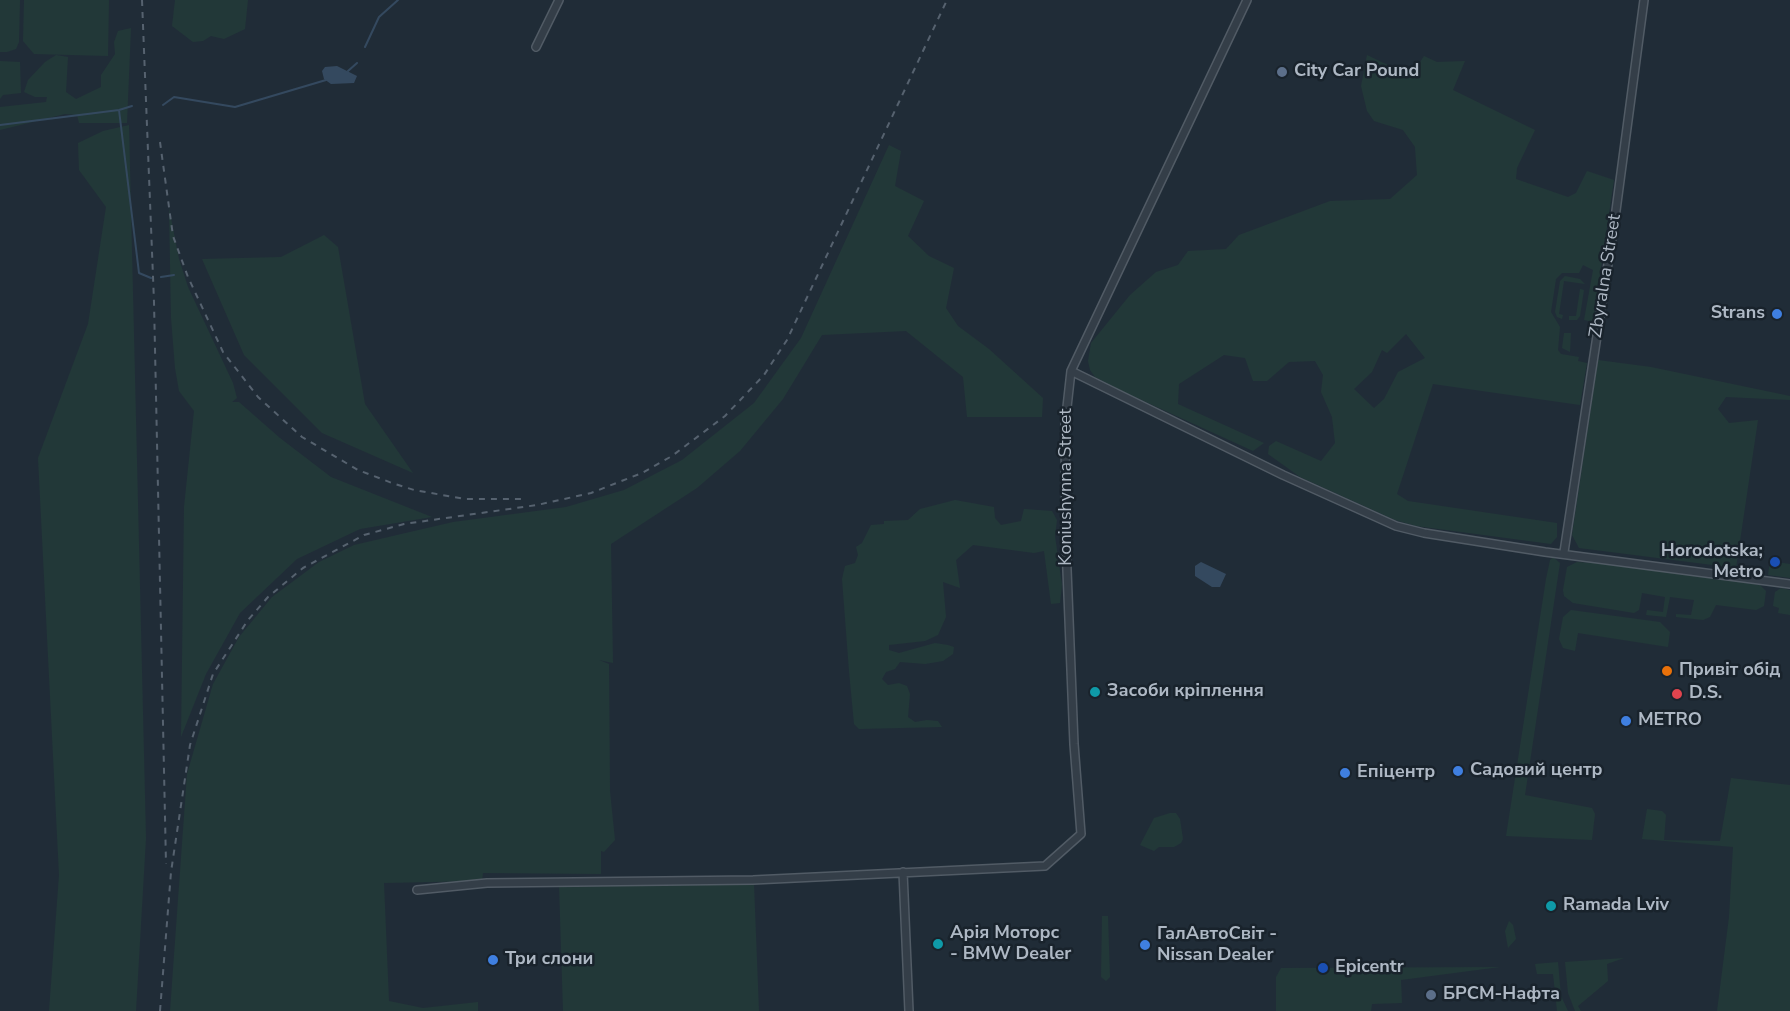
<!DOCTYPE html>
<meta charset="utf-8">
<style>
body{margin:0}
canvas{display:block;background:#202c37}
</style>
<canvas width="1790" height="1011"></canvas>
<script>
const context = document.querySelector('canvas').getContext('2d');
context.lineJoin = 'round';
function paint(path, color) {
  context.fillStyle = color;
  context.fill(path, 'evenodd');
}
function toPath(rows) {
  const path = new Path2D();
  for (const r of rows) {
    path.moveTo(r[0], r[1]);
    for (let i = 2; i < r.length; i += 2) path.lineTo(r[i], r[i + 1]);
  }
  return path;
}
function trace(path, color, width, dash) {
  context.strokeStyle = color;
  context.lineWidth = width;
  context.lineCap = dash ? 'butt' : 'round';
  context.setLineDash(dash || []);
  context.stroke(path);
}
function drawText(font, color, halo, rows, align = 'center') {
  context.font = font + ' "Nunito Sans",sans-serif';
  context.lineWidth = 5;
  context.setLineDash([]);
  context.textBaseline = 'middle';
  context.strokeStyle = halo;
  context.fillStyle = color;
  for (const [text, x, y, turn = 0] of rows) {
    context.save();
    context.translate(x, y);
    context.rotate((+turn || 0) * Math.PI / 180);
    context.textAlign = isNaN(turn) ? turn : align;
    if (halo) context.strokeText(text, 0, 0);
    context.fillText(text, 0, 0);
    context.restore();
  }
}
const green = toPath([
 [0,0,20,0,19,42,16,49,7,52,0,52],
 [24,0,109,0,108,56,34,54,23,41],
 [175,0,248,0,245,29,224,39,211,36,203,41,193,42,172,26],
 [131,28,127,123,79,123,77,115,65,114,0,130,0,107,46,102,47,97,35,97,24,92,28,80,45,62,56,55,68,57,66,92,76,99,101,87,101,75,115,54,114,42,118,31],
 [1367,55,1411,76,1424,56,1437,62,1465,61,1453,90,1535,130,1517,168,1516,179,1568,197,1576,193,1587,171,1614,180,1593,322,1584,320,1593,270,1583,265,1579,273,1562,273,1556,279,1551,312,1560,327,1558,350,1561,354,1579,357,1578,361,1587,363,1580,405,1433,384,1397,494,1408,501,1557,523,1557,537,1551,544,1416,526,1395,520,1300,477,1268,454,1269,446,1276,441,1321,461,1335,443,1332,417,1321,392,1323,375,1315,361,1289,362,1267,381,1253,381,1245,358,1224,355,1179,384,1178,404,1264,443,1253,451,1124,392,1095,377,1090,370,1088,361,1091,343,1130,295,1156,272,1178,265,1188,251,1226,249,1239,235,1330,201,1390,199,1417,175,1415,147,1403,130,1374,121,1367,111,1361,86],
 [1406,334,1425,358,1398,372,1384,399,1374,408,1354,389,1372,372,1382,350,1387,353],
 [0,61,20,62,21,93,3,95,0,99],
 [129,125,146,838,136,1011,49,1011,59,875,38,458,88,324,106,207,79,170,78,143,103,131],
 [889,145,901,151,895,186,924,201,908,236,929,256,954,268,946,308,958,326,989,349,1043,398,1042,417,967,417,963,377,906,331,822,335,783,399,740,451,697,488,611,544,613,663,599,660,609,664,610,791,615,840,604,852,601,851,601,874,483,873,482,881,384,883,389,1001,423,1008,478,1002,478,1011,170,1011,187,774,213,684,239,637,272,597,319,562,354,545,453,522,566,507,624,490,682,460,754,403,801,338],
 [169,208,179,259,188,287,233,383,237,398,232,402,239,402,280,438,331,477,432,517,360,529,297,559,240,613,206,674,181,737,184,507,194,411,179,391,175,368,171,318],
 [324,235,338,247,365,404,413,473,322,433,244,355,202,259,281,257],
 [1565,276,1580,279,1585,284,1564,281,1559,314,1563,315,1562,319,1557,317,1555,312,1560,281],
 [1580,289,1584,290,1580,316,1577,320,1569,320,1569,316,1576,316],
 [1564,333,1571,333,1570,352,1562,348],
 [1598,360,1651,367,1790,396,1790,400,1726,397,1718,409,1729,423,1758,420,1736,568,1579,548,1572,535],
 [955,500,994,507,995,518,1001,525,1021,521,1024,509,1052,511,1057,520,1055,536,1062,585,1060,603,1051,604,1044,551,1034,553,973,545,956,560,960,588,943,582,946,617,938,635,925,641,889,645,889,650,899,653,935,643,948,645,954,647,953,654,943,661,925,664,900,662,895,669,886,672,882,679,888,685,899,683,907,686,910,694,908,717,915,722,927,720,938,721,942,727,859,729,854,724,849,671,842,579,845,566,855,563,858,555,856,547,862,543,871,525,884,524,884,521,908,520,920,509],
 [1553,557,1560,563,1525,795,1592,808,1595,814,1592,840,1506,836,1546,579,1550,560],
 [1770,561,1790,564,1790,578,1768,575],
 [1577,562,1615,564,1760,585,1766,591,1764,606,1756,610,1716,605,1710,617,1703,620,1676,617,1676,614,1691,615,1694,600,1670,597,1666,617,1646,615,1647,610,1663,612,1665,597,1642,593,1639,610,1634,613,1573,603,1564,596,1563,590,1567,567],
 [1781,588,1790,590,1790,615,1778,613,1779,608,1773,606,1775,592],
 [1571,610,1660,622,1670,632,1668,647,1578,633,1575,651,1563,648,1559,639,1563,617],
 [1731,778,1790,785,1790,1011,1717,1011,1729,917,1733,847,1642,839,1647,809,1662,811,1666,815,1664,840,1720,841],
 [1170,813,1176,813,1180,819,1183,839,1181,843,1174,847,1159,847,1154,851,1140,845,1154,818],
 [727,884,754,884,759,1011,563,1011,559,885],
 [1102,916,1108,916,1110,977,1106,981,1101,977],
 [1509,921,1513,925,1516,939,1508,948,1505,931],
 [1624,958,1607,964,1608,981,1578,1006,1581,1011,1575,1011,1568,993,1565,962],
 [1558,962,1561,996,1568,1011,1557,1011,1553,974,1537,974,1535,964],
 [1500,967,1401,980,1402,1003,1372,1004,1371,1011,1276,1011,1276,977,1281,968]
]);
const water = toPath([
 [337,66,357,76,354,83,331,84,324,79,322,71,325,67],
 [1201,562,1226,574,1220,587,1212,587,1195,576,1195,566]
]);
const stream = toPath([
 [365,47,379,17,398,0],
 [348,71,357,63],
 [163,105,174,97,235,107,326,80],
 [119,110,139,273,151,278],
 [0,125,119,110,132,106],
 [161,277,174,275]
]);
const minor = toPath([
 [536,47,559,0],
 [1071,371,1283,475,1396,526,1424,533,1545,552,1790,584],
 [1564,552,1615,218,1644,0],
 [903,872,909,1011],
 [417,890,487,883,753,880,1045,866,1081,834,1074,744,1066,545,1065,425,1071,371,1247,0]
]);
const rail = toPath([
 [142,0,154,302,166,864],
 [160,142,173,236,188,277,223,352,258,397,302,437,358,470,392,483,414,490,465,499,526,499],
 [160,1011,171,872,190,745,213,674,248,620,268,597,303,568,364,535,404,524,537,505,591,493,642,473,672,456,725,416,764,375,787,340,947,0]
]);
const markers = [
 [1282,72,6,"#5c6f8a"],
 [1777,314,6,"#3f7fe0"],
 [1775,562,6,"#1a4fb4"],
 [1667,671,6,"#e8710a"],
 [1095,692,6,"#0f9aa8"],
 [1677,694,6,"#e0444e"],
 [1626,721,6,"#3f7fe0"],
 [1458,771,6,"#3f7fe0"],
 [1345,773,6,"#3f7fe0"],
 [1551,906,6,"#0f9aa8"],
 [938,944,6,"#0f9aa8"],
 [1145,945,6,"#3f7fe0"],
 [493,960,6,"#3f7fe0"],
 [1323,968,6,"#1a4fb4"],
 [1431,995,6,"#5c6f8a"]
];
const poiNames = [
 ["City Car Pound",1294,72],
 ["Strans",1765,314,"right"],
 ["Horodotska;",1763,552,"right"],
 ["Metro",1763,573,"right"],
 ["Привіт обід",1679,671],
 ["Засоби кріплення",1107,692],
 ["D.S.",1689,694],
 ["METRO",1638,721],
 ["Садовий центр",1470,771],
 ["Епіцентр",1357,773],
 ["Ramada Lviv",1563,906],
 ["Арія Моторс",950,934],
 ["- BMW Dealer",950,955],
 ["ГалАвтоСвіт -",1157,935],
 ["Nissan Dealer",1157,956],
 ["Три слони",505,960],
 ["Epicentr",1335,968],
 ["БРСМ-Нафта",1443,995]
];
const streetNames = [
 ["Zbyralna Street",1606,276,-81],
 ["Koniushynna Street",1067,487,-90]
];
paint(green, '#223838');
paint(water, '#34495f');
trace(stream, '#34495f', 2);
trace(minor, '#515b65', 10);
trace(minor, '#343e48', 7);
trace(rail, '#56626f', 2, [6, 6]);
for (const [x, y, r, color] of markers) {
  const dot = new Path2D();
  dot.arc(x, y, r, 0, 2 * Math.PI);
  context.fillStyle = color;
  context.fill(dot);
  trace(dot, '#19232c', 2);
}
drawText('bold 18px', '#aeb8c4', '#19232c', poiNames, 'left');
drawText('18px', '#aeb8c4', '#19232c', streetNames);
</script>
